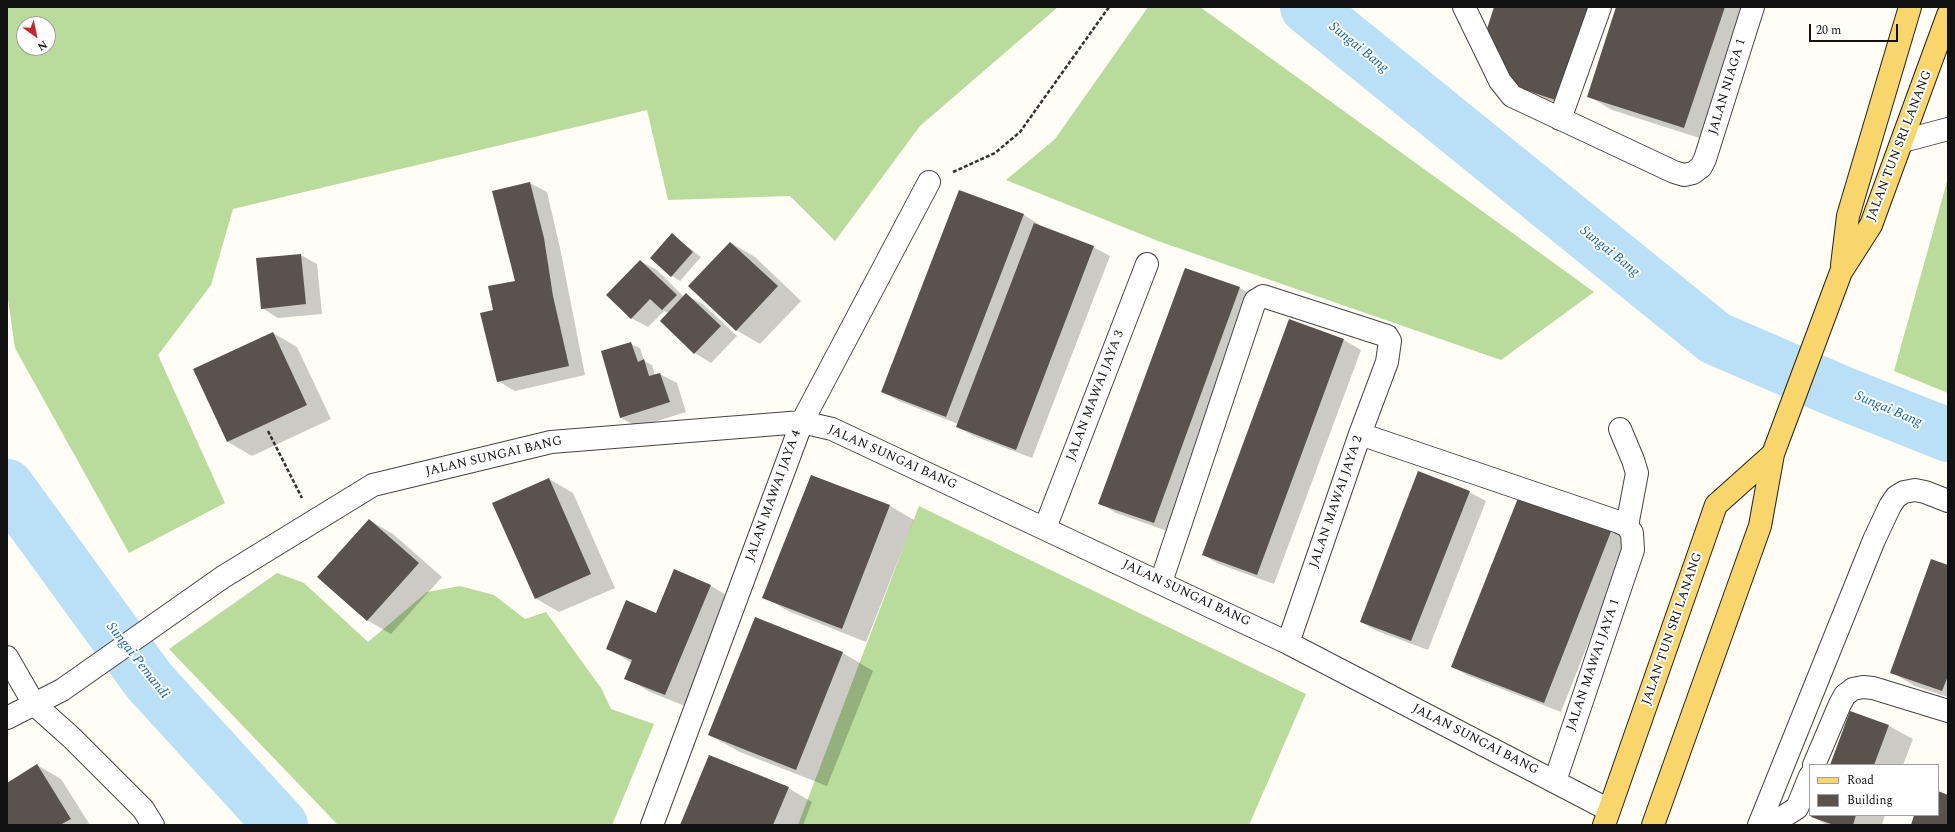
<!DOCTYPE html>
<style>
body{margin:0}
#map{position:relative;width:1955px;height:832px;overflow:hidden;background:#fffdf5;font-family:Spectral,serif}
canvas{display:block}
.frame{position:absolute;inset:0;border:8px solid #111;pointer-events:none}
.legend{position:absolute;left:1809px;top:764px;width:130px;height:52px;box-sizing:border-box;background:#fff;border:1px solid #a0a0a0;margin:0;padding:5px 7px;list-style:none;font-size:12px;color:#111}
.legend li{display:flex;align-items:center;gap:8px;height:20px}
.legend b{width:20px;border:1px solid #a0a0a0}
.north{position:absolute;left:16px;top:16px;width:40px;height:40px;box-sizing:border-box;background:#fff;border:1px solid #a0a0a0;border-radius:50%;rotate:147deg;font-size:11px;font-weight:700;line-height:16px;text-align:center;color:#111}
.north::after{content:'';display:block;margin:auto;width:14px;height:18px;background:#c4262e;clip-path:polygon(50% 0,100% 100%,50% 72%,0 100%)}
.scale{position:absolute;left:1809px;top:24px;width:89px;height:18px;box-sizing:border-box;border:2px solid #111;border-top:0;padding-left:5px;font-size:12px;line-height:14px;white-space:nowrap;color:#111;-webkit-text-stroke:3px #fff;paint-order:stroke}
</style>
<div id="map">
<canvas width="1955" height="832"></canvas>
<div class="frame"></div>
<ul class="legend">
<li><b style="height:5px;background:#f9d66b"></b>Road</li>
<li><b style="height:11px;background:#5a524d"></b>Building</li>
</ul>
<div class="north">N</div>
<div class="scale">20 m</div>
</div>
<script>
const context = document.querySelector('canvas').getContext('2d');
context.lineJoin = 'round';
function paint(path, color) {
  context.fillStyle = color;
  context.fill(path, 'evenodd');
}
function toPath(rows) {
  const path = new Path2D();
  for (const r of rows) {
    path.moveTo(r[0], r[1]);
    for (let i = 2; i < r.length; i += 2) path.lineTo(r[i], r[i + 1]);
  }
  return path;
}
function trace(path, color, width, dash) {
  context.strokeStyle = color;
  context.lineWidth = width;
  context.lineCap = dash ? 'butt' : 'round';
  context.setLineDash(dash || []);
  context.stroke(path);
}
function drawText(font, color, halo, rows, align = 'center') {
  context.font = font + ' Spectral,serif';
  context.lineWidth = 4;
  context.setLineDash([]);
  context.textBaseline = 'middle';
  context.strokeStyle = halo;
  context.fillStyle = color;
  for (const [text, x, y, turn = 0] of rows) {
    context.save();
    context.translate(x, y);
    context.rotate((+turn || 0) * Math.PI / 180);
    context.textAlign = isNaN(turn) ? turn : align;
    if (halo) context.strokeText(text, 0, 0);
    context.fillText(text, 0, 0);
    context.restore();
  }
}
const forest = toPath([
 [7,7,1058,7,920,126,835,241,790,196,668,200,647,110,233,209,211,285,158,355,225,503,129,553,15,348,7,292],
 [24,24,48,24,48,48,24,48],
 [1148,7,1200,7,1594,292,1501,360,1158,241,1006,180,1055,139],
 [1948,178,1948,393,1894,371],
 [919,506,1306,694,1249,825,798,825],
 [277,573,304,583,368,642,427,592,460,586,494,595,525,619,546,612,601,688,611,709,654,724,612,825,338,825,169,649]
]);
const shadow = toPath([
 [1495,7,1575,109,1528,94,1511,85],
 [1617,7,1753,7,1709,141,1612,110,1588,96],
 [530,183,547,192,560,248,585,375,515,391,498,381,494,310,516,282],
 [960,191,1024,215,1040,225,1040,226,1093,247,1110,256,1032,458,974,436,957,427,958,424,899,401,882,392],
 [672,235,701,257,680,281,672,276,651,258],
 [731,243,755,257,801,301,760,344,736,330],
 [301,255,317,264,322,314,278,318,262,308],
 [640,261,657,270,684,297,686,295,703,304,737,336,711,363,695,353,661,321,668,313,664,311,648,327,631,318],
 [1185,269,1240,288,1256,298,1170,532,1116,513,1099,503],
 [1289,320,1344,340,1361,350,1274,584,1219,564,1203,555],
 [273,333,297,347,331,419,252,456,228,442,194,370],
 [631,344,640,348,644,361,652,365,655,375,660,374,677,383,686,412,638,427,621,418],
 [812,476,890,506,914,520,866,642,788,611,764,597],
 [549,479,573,493,615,588,559,612,535,598],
 [1469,492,1486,501,1428,650,1377,631,1361,622],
 [369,520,393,534,442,577,391,634,367,620],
 [1612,530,1629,540,1561,712,1469,676,1452,667],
 [1948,566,1948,697,1915,686,1891,672],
 [674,570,711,586,735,600,690,708,650,692,626,678,632,663,607,648,656,614],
 [755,619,843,653,873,671,827,786,740,752,709,735],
 [1889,726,1913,739,1903,765,1831,765],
 [37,765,61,779,90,825,7,825,7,784],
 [788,788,812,802,803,825,681,825],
 [1813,815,1885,815,1882,825,1827,825,1812,816]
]);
const river = toPath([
 [1307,7,1715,338,1840,392,1948,435],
 [7,486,149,681,281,825]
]);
const building = toPath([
 [1494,7,1589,7,1558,101,1511,85,1486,32],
 [1616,7,1725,7,1684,128,1587,97],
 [530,182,544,238,553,296,569,366,497,382,480,313,493,310,488,286,515,281,492,191],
 [959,190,1024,214,946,417,881,392],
 [1034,223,1094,246,1016,450,956,427],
 [672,233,693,252,671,277,650,258],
 [730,242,778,286,736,331,688,286],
 [301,254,306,304,261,309,256,258],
 [640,260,677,295,662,310,650,299,631,319,606,295],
 [1185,268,1240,287,1154,523,1098,504],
 [686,293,721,326,694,354,660,321],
 [1289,319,1344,339,1257,575,1202,555],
 [273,332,307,405,227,442,193,369],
 [631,342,638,362,644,359,649,376,660,373,670,402,620,418,601,351],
 [1418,471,1470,491,1411,641,1360,622],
 [811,475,890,505,842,629,762,598],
 [549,478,591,574,535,599,492,503],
 [1520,493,1612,529,1544,703,1451,667],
 [369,519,419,563,367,621,317,577],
 [1931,559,1948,565,1948,676,1942,691,1890,673],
 [674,569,711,585,665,695,624,679,632,660,606,649,626,600,656,613],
 [755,617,843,652,796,770,708,735],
 [1850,711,1889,725,1874,765,1830,765],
 [709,755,789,787,773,825,680,825],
 [37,764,71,819,60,825,7,825,7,783],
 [1938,791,1948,795,1948,825,1911,825,1914,815,1938,815],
 [1812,815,1856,815,1853,825,1834,825,1811,817]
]);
const path = toPath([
 [953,172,995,153,1020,132,1109,7],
 [268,431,302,498]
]);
const minor = toPath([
 [1464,7,1500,81,1512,96,1674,172,1684,175,1693,173,1701,167,1705,159,1753,7],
 [1560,119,1600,7],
 [1903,141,1948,129],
 [1620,429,1633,460,1637,473,1627,526],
 [1360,434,1619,522,1627,526,1632,533,1633,550,1555,781],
 [1045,528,1147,264],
 [1161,582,1255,301,1263,296,1387,336,1390,341,1387,362,1360,434,1288,643],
 [7,657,34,704,72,738,143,809,153,825],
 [7,718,62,690,223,577,373,485,551,442,802,422,832,429,1288,643,1609,810],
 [1814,765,1840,704,1845,695,1853,689,1863,687,1873,688,1948,711],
 [652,825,802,422,929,182],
 [1759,825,1874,540,1890,506,1896,497,1904,492,1915,490,1925,492,1948,501],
 [1770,825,1797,808,1810,776]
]);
const major = toPath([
 [1842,265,1848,216,1910,7],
 [1604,825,1716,505,1773,454],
 [1653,825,1760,526,1773,454,1841,272,1871,225,1948,15]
]);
const streetNames = [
 ["JALAN NIAGA 1",1728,87,-73],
 ["JALAN TUN SRI LANANG",1900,146,-69],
 ["JALAN MAWAI JAYA 3",1096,396,-69],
 ["JALAN SUNGAI BANG",494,457,-13],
 ["JALAN SUNGAI BANG",892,458,24],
 ["JALAN MAWAI JAYA 4",774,496,-70],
 ["JALAN MAWAI JAYA 2",1337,502,-71],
 ["JALAN SUNGAI BANG",1186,594,25],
 ["JALAN TUN SRI LANANG",1673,629,-71],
 ["JALAN MAWAI JAYA 1",1594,665,-71],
 ["JALAN SUNGAI BANG",1475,740,27]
];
const waterNames = [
 ["Sungai Bang",1358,48,39],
 ["Sungai Bang",1609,252,39],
 ["Sungai Bang",1888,410,23],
 ["Sungai Pemandi",137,661,52]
];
paint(forest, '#b9dc9c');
paint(shadow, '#0003');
trace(river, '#b9e0f7', 54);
paint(building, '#5a524d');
trace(minor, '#444', 24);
trace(major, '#222', 24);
trace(path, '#333', 2.5, [4, 2]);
trace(minor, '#fff', 22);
trace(major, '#f9d66b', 22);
drawText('13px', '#111', '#fff', streetNames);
drawText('italic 14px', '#1768a6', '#fff', waterNames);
</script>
